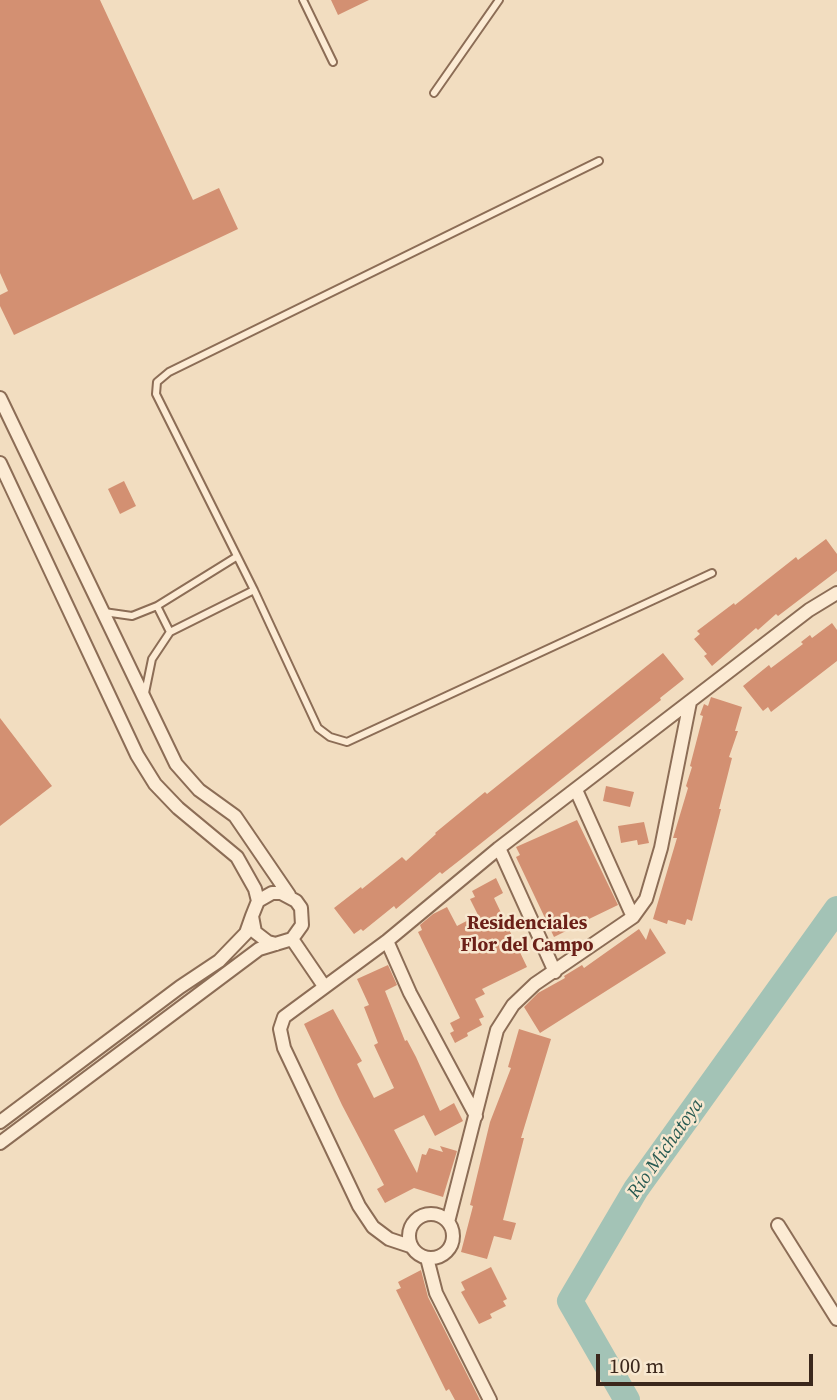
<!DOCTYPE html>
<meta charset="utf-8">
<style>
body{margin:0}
#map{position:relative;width:837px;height:1400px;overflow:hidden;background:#f2ddc0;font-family:"Source Serif 4",serif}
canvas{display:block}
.scale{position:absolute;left:596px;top:1354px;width:217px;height:32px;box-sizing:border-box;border:4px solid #3b271c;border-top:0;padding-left:9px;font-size:21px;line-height:24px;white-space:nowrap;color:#3b271c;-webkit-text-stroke:5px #f8e8d0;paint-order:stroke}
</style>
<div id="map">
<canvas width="837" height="1400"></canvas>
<div class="scale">100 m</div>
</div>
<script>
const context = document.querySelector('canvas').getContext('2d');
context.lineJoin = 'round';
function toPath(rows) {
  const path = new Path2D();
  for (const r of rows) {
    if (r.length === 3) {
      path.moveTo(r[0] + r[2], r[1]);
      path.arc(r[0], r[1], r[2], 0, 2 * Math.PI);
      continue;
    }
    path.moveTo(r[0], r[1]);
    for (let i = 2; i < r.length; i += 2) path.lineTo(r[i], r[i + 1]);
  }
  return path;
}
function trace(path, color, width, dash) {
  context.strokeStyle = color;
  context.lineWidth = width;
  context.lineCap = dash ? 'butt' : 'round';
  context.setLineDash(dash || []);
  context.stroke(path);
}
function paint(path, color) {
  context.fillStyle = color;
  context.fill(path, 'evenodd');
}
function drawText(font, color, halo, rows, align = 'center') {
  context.font = font + ' "Source Serif 4",serif';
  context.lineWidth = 5;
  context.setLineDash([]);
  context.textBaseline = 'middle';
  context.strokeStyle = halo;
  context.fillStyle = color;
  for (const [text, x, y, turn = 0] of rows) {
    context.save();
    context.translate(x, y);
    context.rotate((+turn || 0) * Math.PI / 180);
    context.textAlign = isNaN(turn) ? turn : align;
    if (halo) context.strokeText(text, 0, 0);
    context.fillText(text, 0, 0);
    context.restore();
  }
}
const river = toPath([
 [627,1400,570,1301,636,1189,837,909]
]);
const building = toPath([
 [0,0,100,0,193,200,219,188,238,229,14,335,0,306,0,295,8,291,0,273],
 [331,0,369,0,338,15],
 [124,481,136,506,120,514,108,489],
 [826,539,837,554,837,571,778,616,776,614,758,630,756,628,712,666,704,656,707,654,694,639,700,634,697,631,734,603,735,605,796,557,798,560],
 [832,623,837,630,837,661,771,712,768,707,763,711,743,686,769,665,771,668,803,644,801,642,810,635,812,638],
 [663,653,684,679,660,698,661,700,460,860,442,874,440,872,396,909,394,906,363,931,361,929,354,934,334,908,361,887,362,889,402,857,406,861,436,834,435,833,485,792,487,794],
 [711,697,742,707,735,731,738,731,729,757,732,758,719,809,721,809,692,921,687,919,685,925,668,920,667,924,653,919,677,838,673,838,688,788,686,786,692,767,690,766,703,716,700,715,704,704,708,706],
 [0,718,52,786,0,826],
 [606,786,634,792,630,807,603,801],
 [577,820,618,905,589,919,587,916,566,927,568,930,554,937,516,857,520,855,516,847],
 [644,822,649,843,638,845,637,840,621,843,618,826],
 [496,878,503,893,494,898,527,967,482,989,485,994,475,999,484,1017,479,1019,482,1025,467,1033,468,1036,455,1043,450,1033,454,1031,450,1023,460,1018,418,932,422,930,420,925,433,914,447,907,457,926,478,915,470,899,475,897,472,891],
 [650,928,666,953,540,1033,524,1007,538,993,565,978,564,976,582,965,584,968,639,929,646,940],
 [388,965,397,985,385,991,405,1041,407,1040,416,1057,440,1111,454,1103,463,1121,435,1136,424,1115,394,1130,417,1173,422,1154,426,1155,429,1148,443,1152,440,1146,457,1151,443,1197,414,1188,385,1203,377,1189,384,1185,342,1105,304,1024,333,1009,362,1061,357,1064,374,1098,394,1088,374,1045,378,1043,364,1007,369,1005,357,979],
 [519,1029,551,1039,521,1138,524,1138,503,1220,516,1223,511,1240,494,1236,487,1259,461,1252,473,1206,470,1205,490,1122,511,1068,508,1067],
 [491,1267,507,1299,503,1301,506,1306,490,1314,492,1318,479,1324,461,1292,465,1290,461,1282],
 [421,1270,428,1297,480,1400,455,1400,449,1389,446,1391,396,1290,401,1288,398,1282]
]);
const lane = toPath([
 [303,0,333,62],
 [434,93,499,0],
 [599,161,169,372,157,382,156,394,254,590,318,728,330,737,347,742,712,573],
 [157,606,170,632],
 [104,612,132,616,157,606,236,557],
 [145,693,152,659,170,632,254,590]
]);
const street = toPath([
 [0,398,176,764,199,790,235,816,289,895],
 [0,463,137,755,155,784,178,808,237,857,255,889,258,901],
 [576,790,633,917],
 [499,848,555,972],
 [292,939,324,986],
 [387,941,410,993,476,1116],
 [0,1122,180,987,219,961,246,933,252,916],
 [0,1143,259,949,292,939,302,925,301,908,296,901,281,893,272,893,258,901,252,916,255,932,268,942,276,944],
 [431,1236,22],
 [448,1222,497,1030,513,1005,535,984,633,917,646,899,661,848,690,702],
 [778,1225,837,1319],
 [410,1246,389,1239,373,1227,359,1206,284,1048,280,1029,284,1017,387,941,499,848,809,610,837,593],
 [427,1258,436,1293,490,1400]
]);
const neighbourhoodNames = [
 ["Residenciales",527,924],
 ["Flor del Campo",527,946]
];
const waterNames = [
 ["Río Michatoya",666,1149,-55]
];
trace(river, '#a3c3b6', 26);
paint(building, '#d39072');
trace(lane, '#8c6d56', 10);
trace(street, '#8c6d56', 16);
trace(lane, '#fcebd4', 6);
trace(street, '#fcebd4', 12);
drawText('bold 19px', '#6b2018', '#f8e8d0', neighbourhoodNames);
drawText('italic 19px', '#2a5c53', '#f8e8d0', waterNames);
</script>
